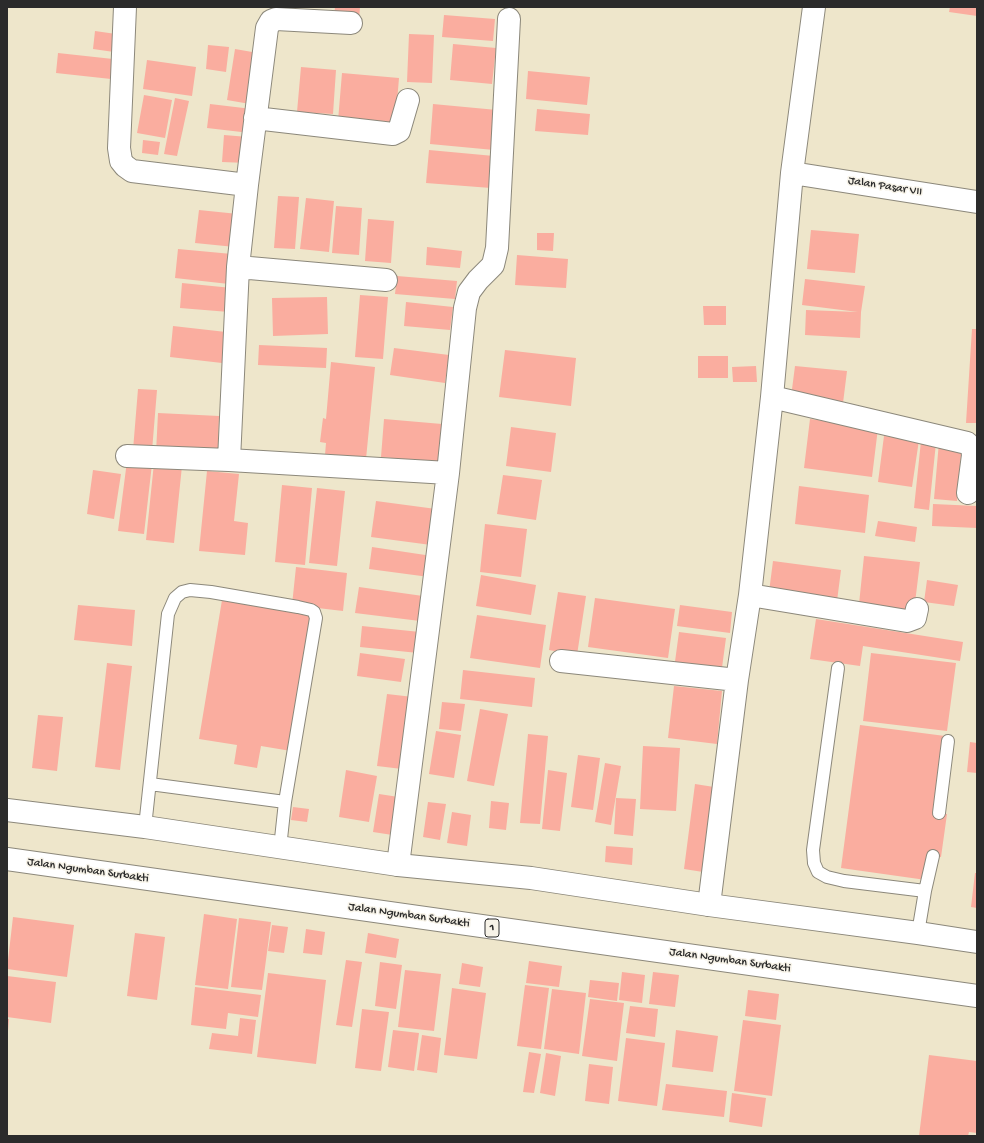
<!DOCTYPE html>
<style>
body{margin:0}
#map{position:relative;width:984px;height:1143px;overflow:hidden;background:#eee6cb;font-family:"Gochi Hand",sans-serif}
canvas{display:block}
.frame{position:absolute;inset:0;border:8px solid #2b2b2b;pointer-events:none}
</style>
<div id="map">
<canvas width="984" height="1143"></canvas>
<div class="frame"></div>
</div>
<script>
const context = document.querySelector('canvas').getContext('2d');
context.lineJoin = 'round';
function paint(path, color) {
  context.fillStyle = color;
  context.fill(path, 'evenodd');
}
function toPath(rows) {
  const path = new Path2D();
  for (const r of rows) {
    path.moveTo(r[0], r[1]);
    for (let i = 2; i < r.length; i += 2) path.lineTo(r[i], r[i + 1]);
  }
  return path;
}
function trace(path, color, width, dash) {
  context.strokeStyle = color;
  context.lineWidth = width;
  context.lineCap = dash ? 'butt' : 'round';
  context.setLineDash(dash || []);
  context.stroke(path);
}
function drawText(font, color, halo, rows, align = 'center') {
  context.font = font + ' "Gochi Hand",sans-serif';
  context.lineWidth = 3;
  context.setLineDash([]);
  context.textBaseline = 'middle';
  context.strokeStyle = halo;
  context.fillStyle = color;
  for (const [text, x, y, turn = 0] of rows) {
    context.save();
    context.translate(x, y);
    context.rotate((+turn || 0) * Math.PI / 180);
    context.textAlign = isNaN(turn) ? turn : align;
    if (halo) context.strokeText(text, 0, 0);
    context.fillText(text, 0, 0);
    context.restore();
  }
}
const building = toPath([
 [335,7,360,7,359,20,334,18],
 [950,7,977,7,977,16,949,12],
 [444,15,495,19,493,41,442,37],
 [95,31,116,34,114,52,93,49],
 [409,34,434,35,432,83,407,82],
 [453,44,496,48,492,84,450,80],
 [208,45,229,47,226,72,206,69],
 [235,49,258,53,250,104,227,100],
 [58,53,113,59,111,79,56,73],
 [147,60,196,67,192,96,143,89],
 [301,67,336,70,333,114,297,112],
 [528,71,590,77,587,105,526,99],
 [342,73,399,78,395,126,338,121],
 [144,95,172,100,165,138,137,133],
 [175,98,189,101,177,156,164,154],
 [210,104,252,109,250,133,207,128],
 [433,104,497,110,494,150,430,144],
 [537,109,590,114,588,135,535,131],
 [224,135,248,137,247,163,222,162],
 [143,140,160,142,158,155,142,153],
 [429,150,494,156,491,188,426,183],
 [278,196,299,197,295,249,274,248],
 [306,198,334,201,329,252,300,249],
 [336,206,362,208,359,255,332,253],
 [199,210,238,214,235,247,195,243],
 [368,219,394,221,391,263,365,261],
 [811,230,859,234,855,273,807,269],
 [537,233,554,233,553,251,537,250],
 [427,247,462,251,460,268,426,265],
 [178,249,232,254,229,284,175,278],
 [517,255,568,259,566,288,515,285],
 [397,276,457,281,455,299,395,294],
 [805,279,865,286,861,312,860,338,805,335,806,310,858,312,802,305],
 [182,283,232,288,229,312,180,308],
 [360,295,388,297,383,359,355,357],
 [327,297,328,334,273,336,272,298],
 [406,302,453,307,450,330,404,326],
 [703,306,726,306,726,325,704,325],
 [173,326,226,332,222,363,170,357],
 [972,329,977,329,977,423,966,423],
 [259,345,327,348,326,368,258,365],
 [394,348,449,355,445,383,390,375],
 [505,350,576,358,571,406,499,397],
 [698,356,728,356,728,378,698,378],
 [331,362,375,367,366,459,325,455,326,443,320,442,323,418,326,419],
 [756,366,757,382,733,382,732,367],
 [795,366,847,371,843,403,791,397],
 [138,389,157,390,152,451,133,450],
 [158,413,219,416,218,456,156,453],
 [384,419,442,424,438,462,381,457],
 [810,419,878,428,872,477,804,468],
 [511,427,556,433,551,472,506,466],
 [884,436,919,440,912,487,878,482],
 [921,441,936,443,929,510,914,508],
 [939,442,962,444,957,501,934,499],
 [127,461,152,464,144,534,118,531],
 [154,463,182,466,174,543,146,540],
 [93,470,121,474,114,519,87,514],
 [207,471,239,474,234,521,248,523,245,555,199,551],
 [503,475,542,480,536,520,497,514],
 [282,485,312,488,305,565,275,562],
 [799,486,869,495,865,533,795,524],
 [317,488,345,491,337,566,309,563],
 [376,501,436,509,431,545,371,537],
 [933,504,977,506,977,528,932,526],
 [878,521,917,527,915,542,875,536],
 [485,524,527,529,521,577,480,572],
 [372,547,432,556,429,577,369,569],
 [864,556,920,562,914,611,859,604],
 [773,561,841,570,837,601,769,592],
 [296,567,347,573,343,611,292,605],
 [481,575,536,585,531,615,476,606],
 [927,580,958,585,954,606,924,602],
 [359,587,423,596,420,621,355,613],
 [558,592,586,596,577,655,549,650],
 [595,598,675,609,668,658,588,647],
 [222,600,314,615,291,751,261,746,257,768,234,764,237,745,199,739],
 [78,605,135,610,132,646,74,640],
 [680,605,732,612,730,633,677,626],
 [477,615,546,625,540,668,470,658],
 [816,619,963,642,960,661,863,646,860,666,810,659],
 [362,626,420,632,418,653,360,647],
 [679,632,726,638,721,675,674,669],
 [360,653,405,659,401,682,357,676],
 [871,653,956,663,947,731,863,721],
 [107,663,132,666,120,770,95,767],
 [463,670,535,678,532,707,460,699],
 [674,686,722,691,717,744,668,738],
 [387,694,413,697,402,769,377,766],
 [442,702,465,704,461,731,439,729],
 [480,709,508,714,494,786,467,781],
 [38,715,63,717,57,771,32,768],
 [860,725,945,736,935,812,947,814,941,857,933,856,926,880,841,868],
 [436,731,461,735,454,778,429,774],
 [528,734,548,736,540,824,520,823],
 [970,742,977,743,977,773,967,772],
 [643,746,680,748,676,811,640,809],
 [578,755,600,758,593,810,571,807],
 [605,763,621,766,611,825,595,822],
 [346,770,377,776,369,822,339,817],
 [548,770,567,773,560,831,542,829],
 [695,784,714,787,703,872,684,869],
 [379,794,405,798,399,836,373,832],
 [616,798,636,799,633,836,614,834],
 [491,801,509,803,506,830,489,828],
 [428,802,446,804,440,840,423,837],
 [293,807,309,809,307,822,291,820],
 [452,812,471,815,467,846,447,843],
 [606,846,633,848,632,865,605,862],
 [975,873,977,873,977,908,971,907],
 [204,914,237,919,228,989,195,985],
 [13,917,74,925,67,977,7,969],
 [239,918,271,922,262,990,231,987],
 [272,925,288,927,284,953,268,951],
 [306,929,325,932,322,955,303,953],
 [135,933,165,937,157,1000,127,996],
 [368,933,399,939,396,958,365,953],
 [346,960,362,962,352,1027,336,1025],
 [529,961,562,966,559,987,526,983],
 [380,962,402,965,396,1009,375,1006],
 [462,963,483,967,480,987,459,984],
 [405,970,441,974,434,1031,398,1027],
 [622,972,645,975,642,1003,619,1000],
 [653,972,679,975,675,1007,649,1004],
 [268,973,326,980,316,1064,257,1057],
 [7,976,56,982,51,1023,7,1017],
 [590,980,619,983,617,1001,588,997],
 [525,985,549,988,541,1049,517,1046],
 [195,987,261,995,258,1017,228,1013,226,1029,191,1025],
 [452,988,486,993,477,1059,444,1055],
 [552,989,586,993,579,1054,544,1049],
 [748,990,779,994,776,1020,745,1016],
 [590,999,624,1003,617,1061,582,1056],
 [630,1006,658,1009,655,1037,626,1033],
 [362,1009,389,1012,381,1071,355,1068],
 [240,1018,256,1020,252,1054,209,1049,212,1033,238,1036],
 [7,1019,9,1019,8,1031,7,1031],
 [743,1020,781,1025,772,1096,734,1091],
 [393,1030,419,1033,414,1071,388,1067],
 [676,1030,718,1036,713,1072,672,1067],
 [422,1035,441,1038,437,1073,417,1070],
 [626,1038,665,1043,657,1106,618,1101],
 [529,1052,541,1054,534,1093,523,1092],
 [546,1053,561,1056,555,1096,540,1093],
 [929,1055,977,1061,977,1133,969,1132,968,1136,919,1136],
 [589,1064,613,1067,609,1104,585,1101],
 [666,1084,727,1091,724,1117,662,1110],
 [732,1093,766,1098,762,1127,729,1122]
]);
const service = toPath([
 [838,668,813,850,814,863,818,872,827,877,844,881,925,891,918,933],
 [939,813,948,741],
 [145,827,168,614,175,598,182,592,190,590,211,592,298,607,311,610,314,612,316,618,285,802,150,784],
 [280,848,285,802],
 [925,891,933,856]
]);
const minor = toPath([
 [125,7,119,148,121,161,125,166,132,171,247,185],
 [255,118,393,134,399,131,408,100],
 [792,173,977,202],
 [238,267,386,280],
 [772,397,967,443,972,448,973,455,968,493],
 [127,456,229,460,448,473],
 [229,460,238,267,247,185,267,28,271,21,276,19,351,23],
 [750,595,907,621,915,618,917,609],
 [561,661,737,680],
 [398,865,448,473,465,308,469,292,478,280,493,265,497,248,509,19],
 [709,905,737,680,750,595,772,397,792,173,814,7]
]);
const trunk = toPath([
 [7,810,145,827,398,865,531,878,709,905,918,933,977,942],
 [7,859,977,996]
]);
const shields = [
 [492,928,14]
];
const shieldNames = [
 ["1",492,928]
];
const streetNames = [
 ["Jalan Pasar VII",885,187,9],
 ["Jalan Ngumban Surbakti",88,871,8],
 ["Jalan Ngumban Surbakti",409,916,8],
 ["Jalan Ngumban Surbakti",730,961,8]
];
paint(building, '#faad9f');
trace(service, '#8c887b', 14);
trace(minor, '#8c887b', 24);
trace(trunk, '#8c887b', 24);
trace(service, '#fff', 12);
trace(minor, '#fff', 22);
trace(trunk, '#fff', 22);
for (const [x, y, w] of shields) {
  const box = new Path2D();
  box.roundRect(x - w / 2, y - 9, w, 18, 3);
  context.fillStyle = '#f7f3e8';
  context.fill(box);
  trace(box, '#2b2b2b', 1);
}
drawText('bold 11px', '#2b2b2b', null, shieldNames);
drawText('12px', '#2b2b2b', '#f7f3e8', streetNames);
</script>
